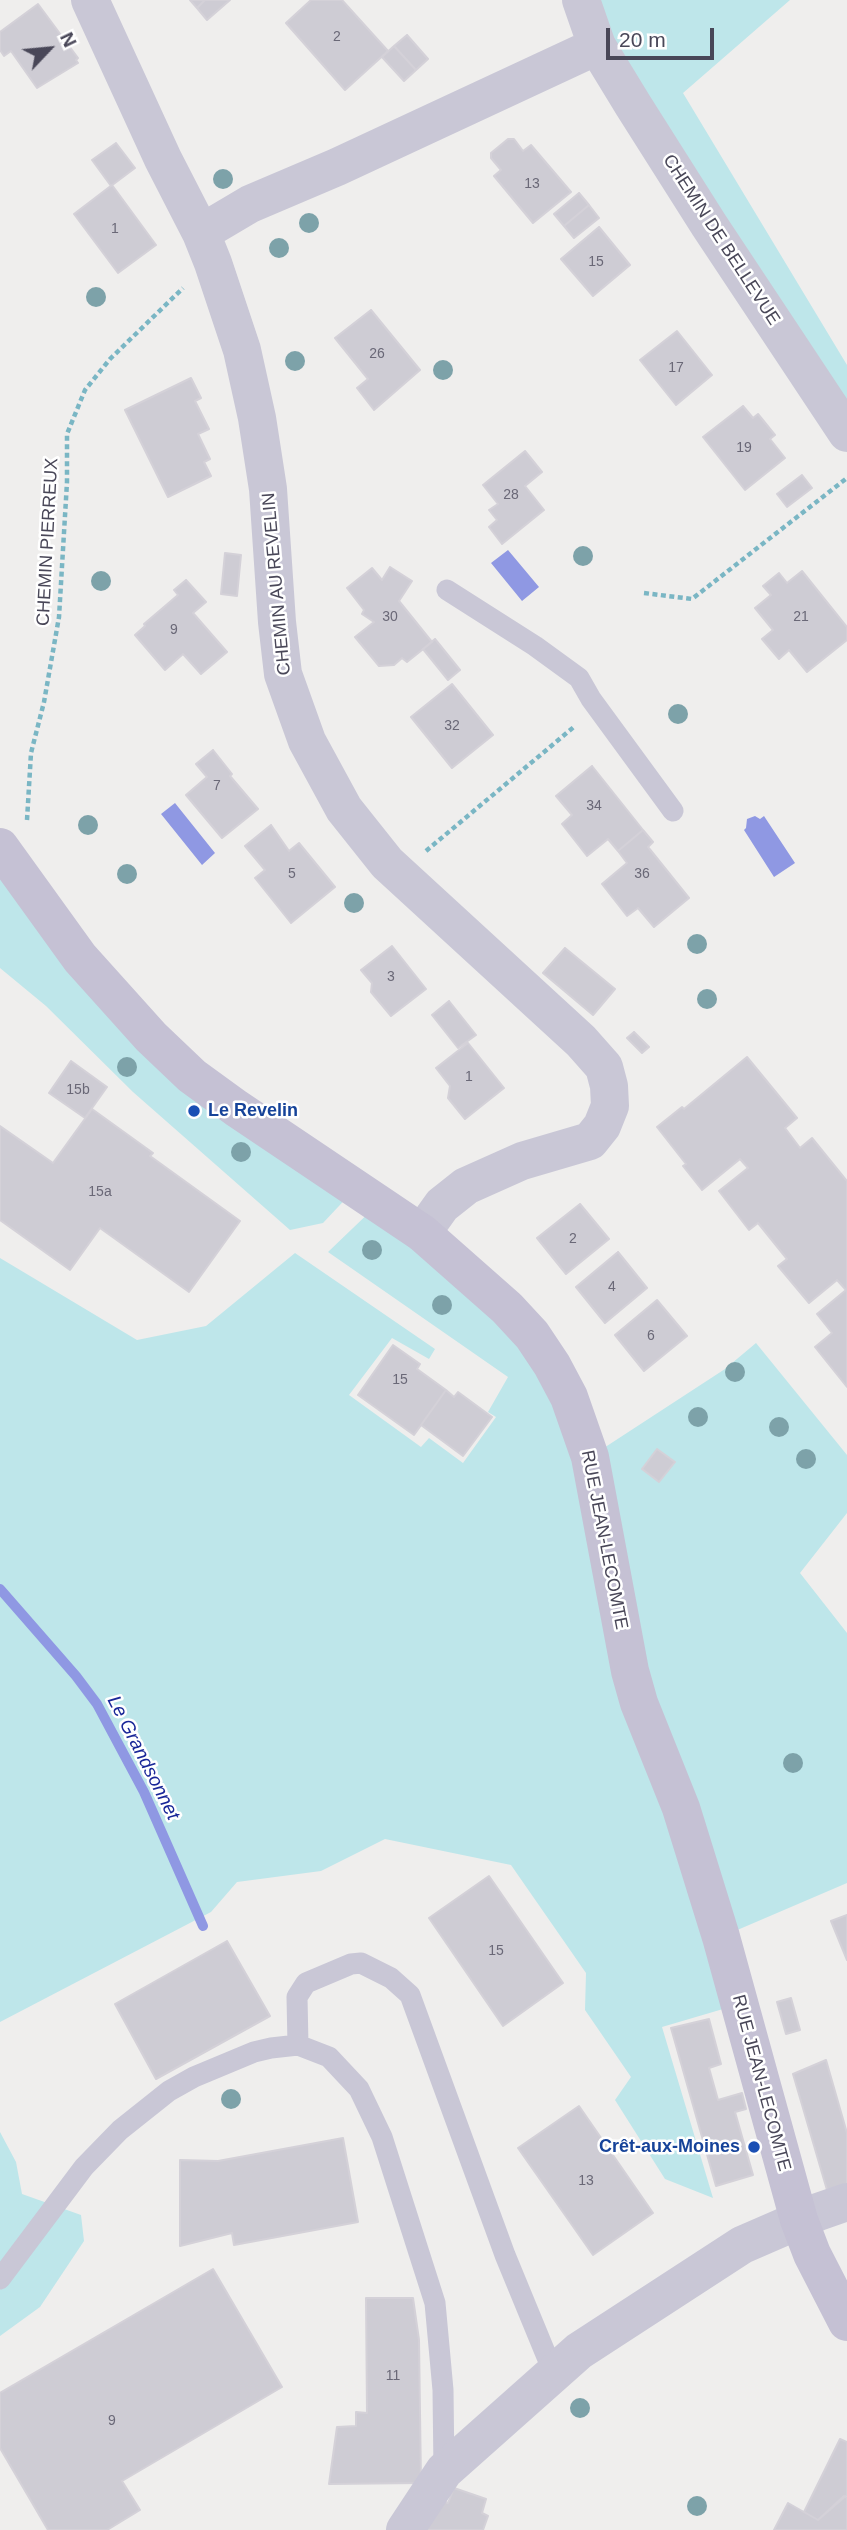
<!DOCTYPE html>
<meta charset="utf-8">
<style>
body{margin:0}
#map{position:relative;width:847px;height:2530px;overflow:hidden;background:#efeeed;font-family:Helvetica,sans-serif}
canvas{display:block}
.north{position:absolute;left:14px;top:14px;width:70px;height:70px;-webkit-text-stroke:5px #fff;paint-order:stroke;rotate:64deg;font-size:19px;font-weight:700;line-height:28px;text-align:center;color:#494758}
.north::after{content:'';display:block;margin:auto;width:24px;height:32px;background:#494758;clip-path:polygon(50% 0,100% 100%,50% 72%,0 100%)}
.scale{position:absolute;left:606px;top:28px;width:108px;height:32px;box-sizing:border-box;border:4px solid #494758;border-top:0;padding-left:9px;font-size:21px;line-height:24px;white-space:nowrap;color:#494758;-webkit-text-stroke:5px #fff;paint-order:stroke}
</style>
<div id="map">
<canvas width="847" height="2530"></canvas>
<div class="north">N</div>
<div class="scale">20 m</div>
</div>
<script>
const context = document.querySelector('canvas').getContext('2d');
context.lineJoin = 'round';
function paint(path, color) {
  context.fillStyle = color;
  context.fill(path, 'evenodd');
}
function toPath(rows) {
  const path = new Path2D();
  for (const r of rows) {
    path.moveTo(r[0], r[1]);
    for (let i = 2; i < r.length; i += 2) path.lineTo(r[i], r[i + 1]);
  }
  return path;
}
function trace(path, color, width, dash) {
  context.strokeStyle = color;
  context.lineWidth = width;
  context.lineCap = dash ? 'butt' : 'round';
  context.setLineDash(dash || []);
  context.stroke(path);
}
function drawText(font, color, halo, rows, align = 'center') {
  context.font = font + ' Helvetica,sans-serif';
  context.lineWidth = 5;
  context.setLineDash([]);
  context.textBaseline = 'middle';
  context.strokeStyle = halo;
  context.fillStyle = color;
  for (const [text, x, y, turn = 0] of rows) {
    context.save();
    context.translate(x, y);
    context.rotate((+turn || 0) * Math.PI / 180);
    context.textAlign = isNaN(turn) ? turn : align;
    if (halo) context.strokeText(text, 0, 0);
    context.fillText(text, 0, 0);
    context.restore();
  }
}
const green = toPath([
 [581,0,790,0,683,93,847,365,847,433],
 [0,872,151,1043,354,1190,323,1223,290,1230,133,1092,46,1006,0,968],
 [378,1204,507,1308,590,1457,725,1369,756,1343,847,1455,847,1513,800,1573,847,1633,847,1883,721,1937,740,2004,662,2027,713,2198,665,2179,615,2100,631,2077,585,2010,586,1973,511,1865,385,1839,321,1871,237,1882,211,1912,0,2022,0,1258,137,1340,206,1326,295,1253,435,1349,429,1359,392,1338,349,1395,421,1447,429,1438,463,1463,496,1417,488,1412,508,1377,328,1252],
 [0,2132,16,2162,22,2194,81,2215,84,2241,40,2307,0,2336]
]);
const water = toPath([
 [508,550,539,587,522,601,491,563],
 [175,803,215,853,202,865,161,814],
 [755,816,760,819,764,816,795,863,774,877,744,830,746,828,747,819]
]);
const stream = toPath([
 [0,1589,76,1676,97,1704,144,1792,203,1926]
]);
const building = toPath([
 [190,0,205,0,197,8,190,0],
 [205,0,230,0,207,20,197,8,205,0],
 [311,0,342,0,388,51,345,90,286,23,311,0],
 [38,4,78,58,76,60,78,63,37,88,11,51,4,56,0,50,0,32,38,4],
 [407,35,428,59,416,70,394,46,407,35],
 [394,46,416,70,404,81,382,57,394,46],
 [508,139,514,139,523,151,531,145,571,192,533,223,494,176,501,170,491,158,491,153,508,139],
 [116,143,135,168,111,186,92,160,116,143],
 [112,185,156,245,118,273,74,214,112,185],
 [579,193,589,205,564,226,554,214,579,193],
 [589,205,599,218,574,238,564,226,589,205],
 [599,227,630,265,593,296,561,259,599,227],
 [371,310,420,370,374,410,357,388,368,379,335,338,371,310],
 [677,331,712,375,676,405,640,360,677,331],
 [191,378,201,398,195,401,209,429,198,434,210,459,204,462,211,476,168,497,125,410,191,378],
 [743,406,753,418,758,414,775,435,770,439,785,458,745,490,703,437,743,406],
 [525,451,542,472,525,486,544,510,502,544,489,527,497,520,489,510,498,504,483,485,525,451],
 [802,475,812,488,787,507,777,494,802,475],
 [225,553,241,555,237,596,221,594,225,553],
 [390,567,412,581,399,601,432,642,407,662,402,658,394,665,379,666,355,637,374,622,362,614,364,610,347,588,372,568,382,580,390,567],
 [802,571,847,627,847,640,807,672,789,650,779,659,762,639,773,630,755,608,771,595,763,586,779,573,787,583,802,571],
 [186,580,206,602,193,613,227,652,201,674,183,654,165,670,135,635,145,626,144,624,178,595,174,590,186,580],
 [435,639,460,670,448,680,423,649,435,639],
 [452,684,493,735,452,768,411,717,452,684],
 [213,750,232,774,230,776,258,809,222,838,186,795,207,777,196,764,213,750],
 [592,766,643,830,618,851,608,839,587,856,562,824,572,815,556,796,592,766],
 [271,825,289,851,299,843,335,887,291,923,255,878,265,870,245,846,271,825],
 [643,830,653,842,648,847,689,898,654,927,638,908,627,916,602,884,627,863,618,851,643,830],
 [392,946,426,989,391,1016,371,992,372,983,361,970,392,946],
 [565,948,615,989,593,1015,543,973,565,948],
 [449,1001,476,1035,458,1048,432,1015,449,1001],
 [634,1032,649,1047,642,1053,627,1038,634,1032],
 [468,1043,504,1088,465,1119,448,1098,450,1086,436,1068,468,1043],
 [747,1057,797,1118,785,1128,800,1148,812,1138,847,1181,847,1387,815,1347,832,1333,817,1314,846,1290,837,1280,809,1303,778,1266,787,1259,758,1223,749,1230,719,1191,748,1168,740,1159,702,1190,683,1166,686,1164,657,1127,682,1107,684,1109,747,1057],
 [71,1061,107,1087,85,1118,49,1093,71,1061],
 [92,1109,153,1153,150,1156,240,1221,189,1292,100,1228,70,1270,0,1220,0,1126,53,1163,92,1109],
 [580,1204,609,1239,566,1274,537,1238,580,1204],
 [618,1252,647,1288,605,1323,576,1287,618,1252],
 [657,1300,687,1336,644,1371,615,1335,657,1300],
 [393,1345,420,1364,417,1369,446,1390,414,1435,358,1395,393,1345],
 [446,1390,454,1397,458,1392,492,1417,463,1456,421,1425,446,1390],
 [657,1449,675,1462,659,1482,642,1469,657,1449],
 [489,1876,563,1983,503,2026,429,1918,489,1876],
 [847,1915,847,1960,831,1921,847,1915],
 [227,1941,270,2016,156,2079,115,2004,227,1941],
 [791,1998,800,2030,786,2034,777,2002,791,1998],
 [709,2019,721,2064,709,2068,718,2100,742,2093,746,2109,735,2112,753,2175,716,2186,671,2028,709,2019],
 [826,2060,847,2133,847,2184,827,2190,793,2074,826,2060],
 [579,2106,653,2213,593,2255,518,2148,579,2106],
 [343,2138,358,2222,234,2245,232,2233,180,2246,180,2160,218,2161,343,2138],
 [213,2269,282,2387,122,2481,140,2510,107,2530,48,2530,0,2448,0,2393,213,2269],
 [366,2298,413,2298,419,2340,421,2483,329,2484,337,2427,356,2426,356,2412,367,2413,366,2298],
 [840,2439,847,2442,847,2495,818,2520,804,2512,840,2439],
 [454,2488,486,2499,482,2513,488,2516,483,2530,423,2530,440,2500,448,2503,454,2488],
 [844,2496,847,2498,847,2530,774,2530,788,2503,818,2520,844,2496]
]);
const path = toPath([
 [644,593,692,599,847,478],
 [27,820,31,753,44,702,59,617,67,482,67,434,85,390,110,359,183,288],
 [426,851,575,726]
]);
const lane = toPath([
 [447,590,535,646,579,678,591,699,673,811],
 [298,2045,297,1997,306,1983,351,1964,361,1963,391,1978,410,1995,505,2255,547,2357,558,2369],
 [0,2279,84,2167,120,2130,169,2091,194,2077,254,2052,271,2048,298,2045,329,2057,359,2089,382,2137,435,2303,443,2390,444,2471]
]);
const street = toPath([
 [90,0,163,159,201,233],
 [581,0,597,46,633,105,709,225,847,433],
 [422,1233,442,1205,466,1186,522,1161,590,1141,602,1126,610,1106,609,1086,604,1067,581,1041,387,863,344,809,307,741,283,674,277,622,268,489,257,418,242,350,213,263,201,233,250,204,337,167,597,46],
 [405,2530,444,2471,579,2351,742,2245,818,2212,847,2202]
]);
const secondary = toPath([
 [0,847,80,958,151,1037,192,1076,236,1108,422,1233,507,1308,532,1335,552,1365,569,1397,590,1457,630,1671,639,1703,681,1808,721,1937,799,2220,812,2254,847,2322]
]);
const trees = [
 [223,179],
 [309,223],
 [279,248],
 [96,297],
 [295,361],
 [443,370],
 [583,556],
 [101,581],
 [678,714],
 [88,825],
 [127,874],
 [354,903],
 [697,944],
 [707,999],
 [127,1067],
 [241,1152],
 [372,1250],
 [442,1305],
 [735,1372],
 [698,1417],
 [779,1427],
 [806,1459],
 [793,1763],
 [231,2099],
 [580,2408],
 [697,2506]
];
const markers = [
 [194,1111,7,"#1a4fb4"],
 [754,2147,7,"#1a4fb4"]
];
const numberNames = [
 ["2",337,37],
 ["13",532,184],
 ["1",115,229],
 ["15",596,262],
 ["26",377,354],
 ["17",676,368],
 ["19",744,448],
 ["28",511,495],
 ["30",390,617],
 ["21",801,617],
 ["9",174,630],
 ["32",452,726],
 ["7",217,786],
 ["34",594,806],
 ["5",292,874],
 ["36",642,874],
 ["3",391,977],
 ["1",469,1077],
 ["15b",78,1090],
 ["15a",100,1192],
 ["2",573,1239],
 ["4",612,1287],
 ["6",651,1336],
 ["15",400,1380],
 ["15",496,1951],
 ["13",586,2181],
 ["11",393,2376],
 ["9",112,2421]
];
const streetNames = [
 ["CHEMIN DE BELLEVUE",721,240,57],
 ["CHEMIN PIERREUX",48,542,-87],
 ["CHEMIN AU REVELIN",277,584,-95],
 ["RUE JEAN-LECOMTE",604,1540,79],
 ["RUE JEAN-LECOMTE",761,2083,75]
];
const transitNames = [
 ["Le Revelin",208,1111],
 ["Crêt-aux-Moines",740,2147,"right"]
];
const waterNames = [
 ["Le Grandsonnet",143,1758,63]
];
paint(green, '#bee6ea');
paint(water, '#8f98e3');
trace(stream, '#8f98e3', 10);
paint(building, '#ceccd4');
trace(building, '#d4d1d8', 2);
trace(path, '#7ab6c4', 4.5, [5, 3.5]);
trace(lane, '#c9c7d6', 21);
trace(street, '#c9c7d6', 38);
trace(secondary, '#c5c1d4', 38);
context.fillStyle = '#7da2a9';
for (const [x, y] of trees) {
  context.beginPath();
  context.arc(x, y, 10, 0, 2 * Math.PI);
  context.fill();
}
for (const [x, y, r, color] of markers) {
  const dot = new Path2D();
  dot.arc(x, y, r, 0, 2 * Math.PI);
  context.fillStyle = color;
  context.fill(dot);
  trace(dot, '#fff', 2.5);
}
drawText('14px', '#6a6877', null, numberNames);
drawText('18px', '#494758', '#fff', streetNames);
drawText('bold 18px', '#164399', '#fff', transitNames, 'left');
drawText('italic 19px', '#192798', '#fff', waterNames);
</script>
